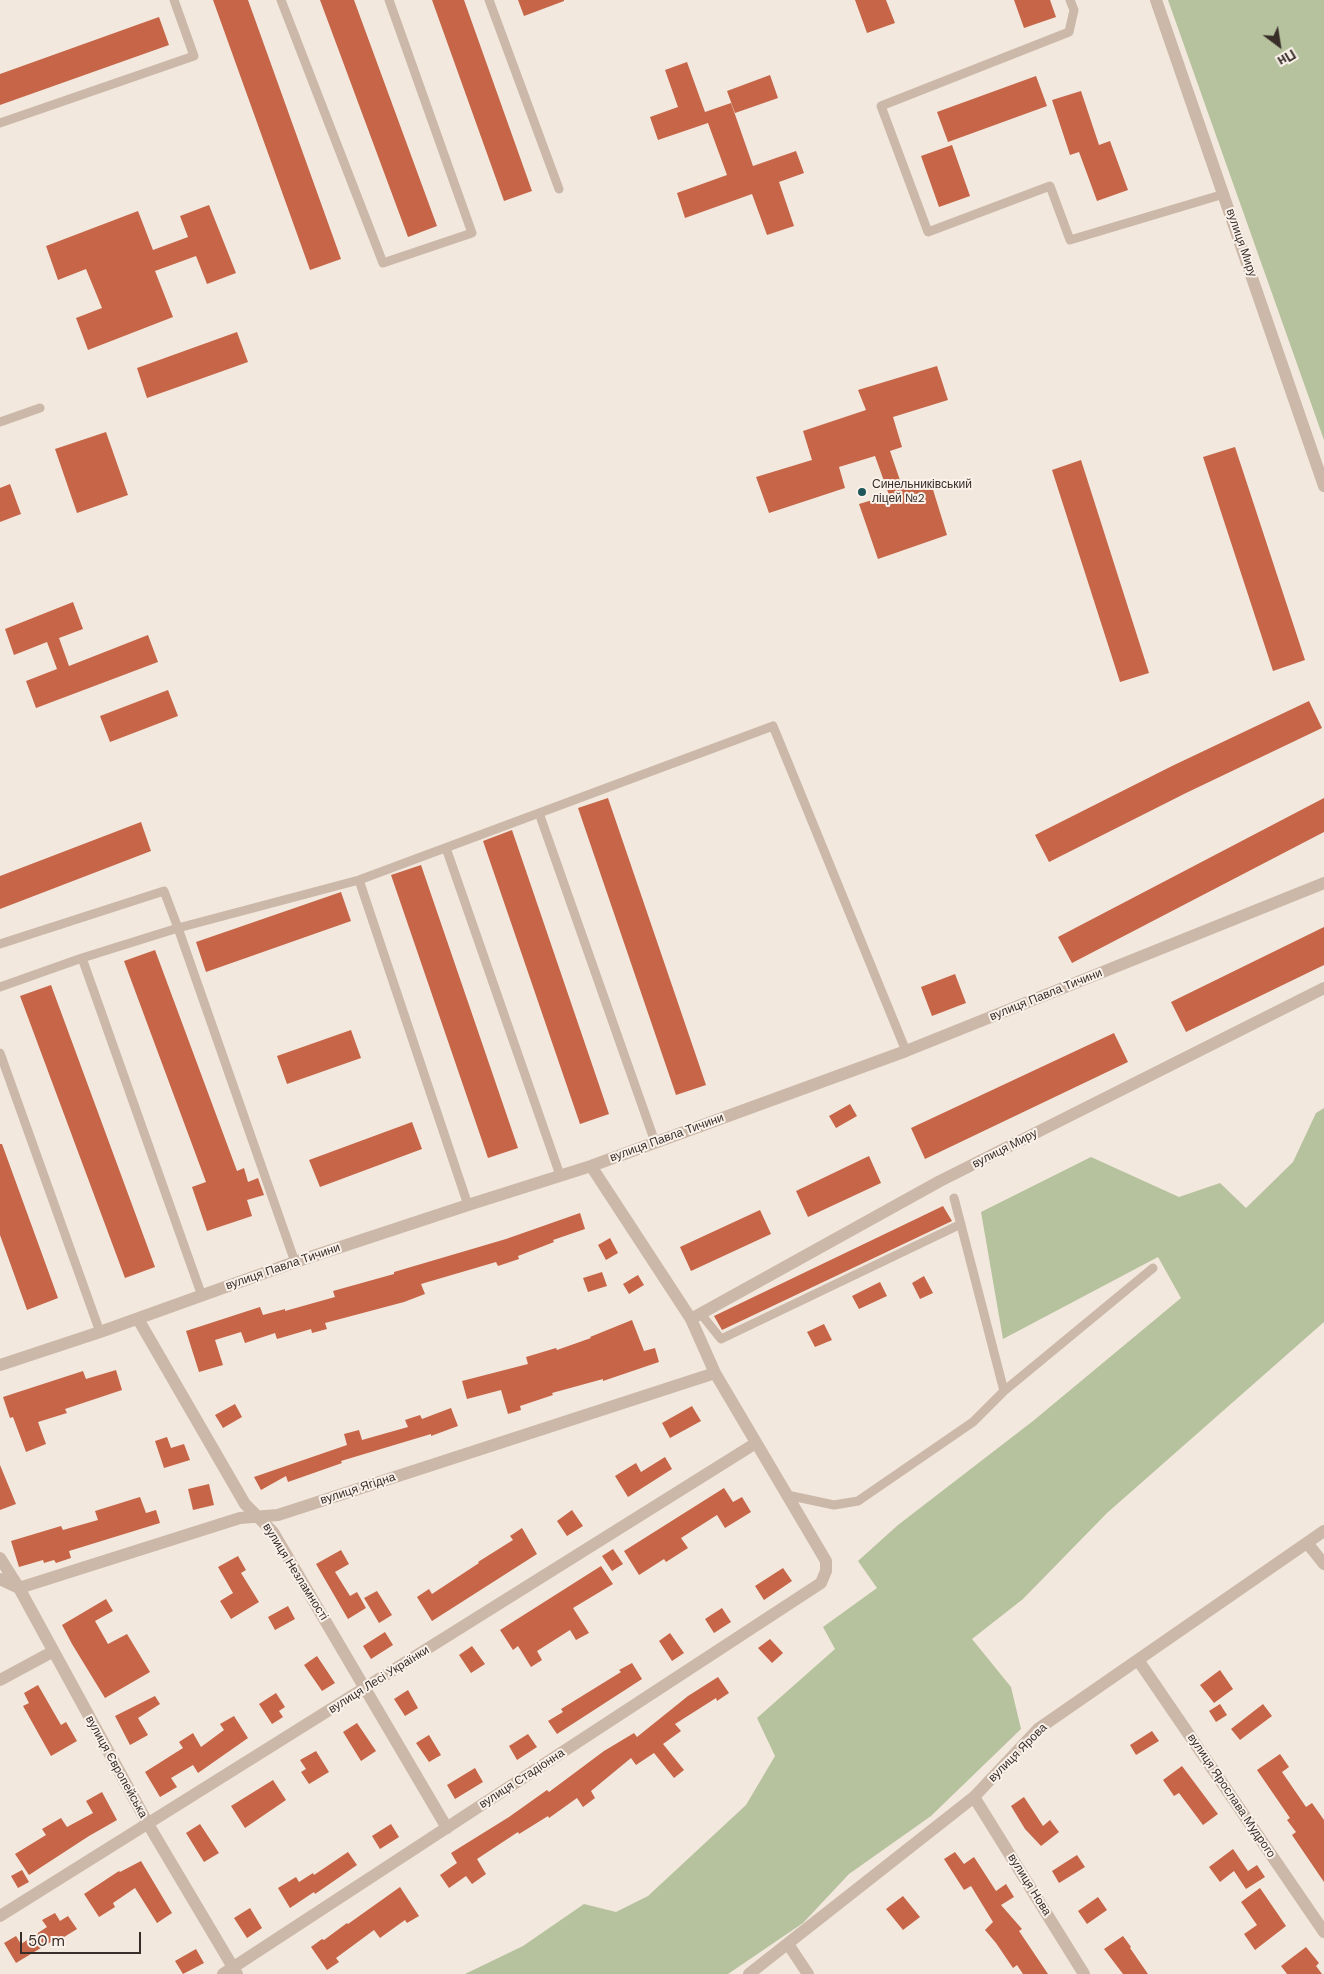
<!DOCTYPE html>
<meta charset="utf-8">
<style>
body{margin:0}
#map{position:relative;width:1324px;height:1974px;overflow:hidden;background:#f2e8dd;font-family:"DM Sans",sans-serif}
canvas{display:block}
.north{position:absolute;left:1254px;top:20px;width:50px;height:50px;-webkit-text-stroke:4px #faf2ea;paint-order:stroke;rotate:149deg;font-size:14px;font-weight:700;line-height:20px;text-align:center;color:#382d29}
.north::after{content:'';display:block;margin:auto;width:18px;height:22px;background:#382d29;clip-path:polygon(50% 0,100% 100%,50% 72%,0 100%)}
.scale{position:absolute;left:20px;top:1932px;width:121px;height:22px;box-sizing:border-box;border:2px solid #382d29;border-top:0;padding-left:6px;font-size:15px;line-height:18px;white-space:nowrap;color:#382d29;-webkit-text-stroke:4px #faf2ea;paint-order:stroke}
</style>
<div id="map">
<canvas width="1324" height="1974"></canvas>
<div class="north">Пн</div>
<div class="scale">50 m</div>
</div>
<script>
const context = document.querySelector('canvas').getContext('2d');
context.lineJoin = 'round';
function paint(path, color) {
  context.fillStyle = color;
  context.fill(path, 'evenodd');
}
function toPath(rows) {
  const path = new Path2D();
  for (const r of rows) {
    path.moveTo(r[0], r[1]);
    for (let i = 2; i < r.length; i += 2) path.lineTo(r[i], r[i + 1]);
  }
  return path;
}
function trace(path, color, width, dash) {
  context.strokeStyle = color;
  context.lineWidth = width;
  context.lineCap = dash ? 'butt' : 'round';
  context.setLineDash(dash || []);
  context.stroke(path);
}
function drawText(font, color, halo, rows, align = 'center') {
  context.font = font + ' "DM Sans",sans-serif';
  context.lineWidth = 4;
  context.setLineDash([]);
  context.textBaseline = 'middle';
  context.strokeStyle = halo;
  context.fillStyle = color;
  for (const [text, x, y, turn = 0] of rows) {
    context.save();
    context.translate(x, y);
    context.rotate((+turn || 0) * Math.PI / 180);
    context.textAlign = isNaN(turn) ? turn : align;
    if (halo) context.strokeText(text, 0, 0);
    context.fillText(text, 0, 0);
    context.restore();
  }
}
const green = toPath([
 [1168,0,1324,0,1324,440],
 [1324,1108,1324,1322,1107,1513,1023,1599,972,1639,1011,1687,1021,1729,931,1816,849,1874,803,1923,728,1974,465,1974,523,1946,584,1904,616,1912,648,1896,746,1805,775,1756,757,1718,835,1649,823,1627,877,1588,858,1561,898,1525,1033,1421,1181,1298,1158,1257,1003,1339,981,1212,1091,1157,1179,1197,1220,1183,1246,1208,1293,1162,1316,1113]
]);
const building = toPath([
 [213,0,248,0,341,259,310,270],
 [320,0,354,0,437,226,408,237],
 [432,0,464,0,532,191,504,201],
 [518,0,564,0,564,1,524,16],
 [855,0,886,0,895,23,867,33],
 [1014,0,1050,0,1056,17,1024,28],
 [159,17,169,45,0,105,0,74],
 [687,62,705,112,731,103,753,166,796,151,804,173,779,182,794,226,767,235,752,194,685,218,677,193,727,175,708,123,658,140,650,117,678,107,665,70],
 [770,75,778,98,735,113,727,91],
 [1036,76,1047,106,948,142,937,112],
 [1081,91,1099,145,1110,141,1128,190,1097,201,1079,152,1070,155,1052,100],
 [952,145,970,196,939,207,921,156],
 [209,205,236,273,207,284,196,256,155,271,173,317,88,350,76,318,102,308,86,269,58,280,46,246,138,211,153,250,188,237,180,216],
 [237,332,248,362,147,398,137,368],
 [937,366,948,400,893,417,902,447,890,451,903,489,930,480,947,535,878,559,859,504,889,495,875,456,839,467,845,488,769,513,756,477,812,460,803,431,866,410,858,390],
 [106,432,128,495,77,513,55,449],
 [1235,447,1305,660,1273,671,1203,457],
 [1081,460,1149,673,1120,682,1052,470],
 [10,484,21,514,0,522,0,488],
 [73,602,83,629,59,638,69,666,148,635,158,662,36,708,26,681,57,669,47,642,14,655,5,629],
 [168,690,178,716,110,742,100,716],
 [1309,701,1322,728,1186,793,1049,862,1035,835,1172,766],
 [608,798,706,1085,676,1095,578,808],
 [1324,798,1324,832,1072,963,1058,937],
 [141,822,151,851,0,909,0,876],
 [512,830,609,1114,580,1124,483,841],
 [421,865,518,1148,488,1158,391,875],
 [341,892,351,921,206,972,196,942],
 [1324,927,1324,965,1186,1032,1171,1002],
 [155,950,237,1171,244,1168,248,1182,258,1178,264,1195,247,1200,252,1216,207,1231,192,1187,206,1182,124,961],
 [955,974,966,1003,932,1016,921,987],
 [51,985,155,1267,125,1278,20,996],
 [351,1030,361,1058,287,1084,277,1056],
 [1114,1033,1128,1062,925,1159,911,1128],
 [850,1104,857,1116,836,1128,829,1116],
 [412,1122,422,1149,320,1187,309,1160],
 [0,1144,2,1144,58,1298,27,1310,0,1235],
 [869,1156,881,1183,808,1217,796,1191],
 [943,1206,952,1221,722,1330,714,1316],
 [760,1210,771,1234,691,1271,680,1247],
 [580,1213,585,1229,553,1240,554,1242,518,1256,519,1259,498,1266,496,1262,421,1284,425,1294,404,1302,325,1323,327,1329,312,1333,311,1329,277,1339,275,1333,245,1343,241,1332,215,1340,223,1365,199,1372,186,1331,260,1307,263,1315,285,1309,285,1311,335,1297,333,1291,394,1274,394,1272,506,1239],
 [610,1238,618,1253,606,1260,598,1245],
 [602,1272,607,1286,588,1292,583,1278],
 [638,1275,644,1285,629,1294,623,1284],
 [924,1276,933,1293,920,1299,912,1283],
 [880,1282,887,1296,859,1309,852,1296],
 [632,1320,644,1351,655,1348,659,1362,603,1381,603,1379,552,1393,553,1395,520,1406,521,1410,508,1414,501,1390,467,1399,462,1381,528,1364,526,1357,556,1348,557,1350,591,1338,590,1337],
 [824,1324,832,1340,815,1347,807,1332],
 [116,1370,122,1390,65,1409,67,1413,38,1422,46,1444,26,1452,13,1417,10,1418,3,1397,83,1371,86,1379],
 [235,1404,242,1417,223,1428,215,1415],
 [692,1406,701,1421,670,1438,662,1423],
 [451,1408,458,1426,431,1436,431,1434,341,1461,342,1463,288,1482,286,1476,261,1490,254,1477,347,1445,344,1434,359,1430,362,1440,408,1427,405,1420,420,1415,422,1419],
 [167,1437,171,1448,184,1444,190,1460,164,1468,155,1441],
 [665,1457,672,1469,628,1497,615,1476,636,1463,641,1472],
 [0,1465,16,1504,0,1510],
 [209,1484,214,1505,193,1510,188,1489],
 [724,1488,733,1502,742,1497,751,1512,725,1528,717,1515,681,1538,688,1548,666,1562,664,1559,639,1575,624,1551],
 [140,1497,146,1513,156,1510,160,1523,69,1551,71,1558,56,1563,54,1560,44,1563,43,1560,19,1567,11,1541,61,1526,63,1530,98,1520,95,1511],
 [572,1510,583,1526,567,1536,557,1521],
 [522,1528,537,1554,432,1621,417,1597,429,1589,432,1594,479,1563,478,1562,513,1540,510,1536],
 [613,1549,623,1564,612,1571,602,1556],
 [341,1550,349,1564,335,1572,350,1596,357,1592,366,1608,348,1619,316,1564],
 [238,1556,246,1570,241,1573,259,1602,231,1619,220,1601,233,1593,218,1567],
 [601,1566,613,1584,573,1608,589,1633,576,1640,570,1630,537,1651,542,1660,531,1667,518,1646,513,1650,500,1630],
 [783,1568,792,1581,764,1600,755,1586],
 [377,1591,392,1615,379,1623,364,1598],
 [106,1599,113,1611,95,1621,108,1644,127,1634,150,1672,105,1698,72,1644,62,1625],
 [288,1606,295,1619,275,1630,268,1617],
 [722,1608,731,1622,714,1633,705,1619],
 [385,1632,393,1645,371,1659,363,1646],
 [670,1633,684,1653,672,1661,659,1641],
 [770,1639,783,1653,772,1663,758,1648],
 [472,1646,485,1664,471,1673,459,1655],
 [317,1656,335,1683,322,1691,304,1665],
 [632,1663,642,1679,557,1734,548,1721,563,1712,561,1709,621,1672,619,1670],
 [1220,1670,1233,1689,1214,1703,1200,1685],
 [718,1677,729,1693,717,1701,716,1698,675,1724,681,1731,663,1744,684,1770,674,1778,654,1753,636,1765,631,1758,591,1791,595,1798,583,1807,577,1798,549,1818,548,1816,519,1834,518,1832,477,1859,486,1874,472,1884,466,1876,449,1888,440,1875,457,1863,451,1853,509,1817,547,1790,549,1792,604,1751,634,1733,637,1737,688,1696],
 [38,1685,61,1725,66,1722,77,1741,51,1756,23,1706,29,1703,24,1693],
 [408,1690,418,1708,405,1716,394,1699],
 [276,1693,285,1707,279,1711,283,1717,272,1724,259,1704],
 [155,1696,160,1704,138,1718,148,1735,130,1745,115,1716],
 [1220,1704,1227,1715,1216,1722,1209,1711],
 [1263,1704,1272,1716,1240,1740,1231,1729],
 [234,1716,248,1738,198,1773,193,1765,171,1778,177,1787,160,1797,145,1772,183,1748,179,1742,193,1733,201,1747,224,1730,220,1724],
 [357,1723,376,1751,361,1761,343,1732],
 [1152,1731,1159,1741,1136,1755,1130,1745],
 [528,1734,537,1747,517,1760,509,1746],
 [429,1735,441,1755,429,1762,416,1743],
 [316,1751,329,1772,309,1784,301,1772,306,1769,300,1760],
 [1280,1754,1289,1767,1282,1772,1306,1807,1312,1803,1324,1820,1324,1882,1292,1835,1296,1832,1287,1820,1290,1818,1257,1770],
 [1182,1766,1218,1814,1203,1825,1179,1793,1174,1796,1163,1780],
 [475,1768,483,1782,455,1799,447,1785],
 [273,1780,286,1800,245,1828,231,1806],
 [102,1792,117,1820,89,1836,29,1875,15,1854,46,1835,42,1829,61,1818,67,1827,93,1813,86,1801],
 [1024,1797,1043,1826,1050,1820,1059,1832,1041,1846,1025,1829,1011,1806],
 [200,1824,219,1853,204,1862,186,1833],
 [391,1824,399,1837,380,1849,372,1836],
 [1233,1849,1248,1871,1257,1865,1265,1877,1246,1889,1234,1871,1220,1882,1209,1867],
 [348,1852,357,1865,315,1894,314,1892,290,1908,278,1888,296,1877,299,1882,313,1873,314,1875],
 [955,1852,964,1864,974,1857,996,1891,1006,1884,1014,1897,1001,1905,1022,1929,1019,1931,1048,1974,1023,1974,1017,1965,1013,1968,996,1943,985,1930,993,1922,971,1886,964,1890,944,1859],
 [1077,1855,1085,1867,1059,1883,1052,1871],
 [141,1861,172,1913,157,1923,135,1888,113,1903,115,1907,99,1917,84,1894,119,1871,120,1872],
 [22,1870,29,1882,18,1888,11,1876],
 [400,1887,419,1916,407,1923,405,1920,380,1938,374,1930,336,1958,339,1962,327,1970,311,1947,322,1939,324,1940,347,1923,348,1924],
 [1260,1888,1286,1926,1255,1950,1244,1934,1257,1925,1241,1902],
 [903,1896,920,1917,903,1930,886,1909],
 [1098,1897,1107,1910,1087,1924,1078,1911],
 [250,1908,262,1928,247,1938,234,1918],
 [55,1913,60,1921,68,1916,77,1929,56,1942,54,1940,16,1963,4,1943,16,1936,21,1944,47,1927,42,1920],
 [1123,1936,1131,1947,1130,1948,1148,1974,1123,1974,1104,1949],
 [1306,1947,1319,1963,1316,1966,1322,1974,1287,1974,1281,1966],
 [196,1949,204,1963,183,1974,175,1961]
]);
const service = toPath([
 [281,0,383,263,472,233,389,0],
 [489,0,559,189],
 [1070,0,1074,10,1069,32,881,106,928,232,1050,186,1070,240,1224,194],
 [0,123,194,56,174,0],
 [0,422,40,408],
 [539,813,655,1142],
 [446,848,560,1175],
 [359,880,468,1205],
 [0,944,164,891,178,928,359,880,773,726,906,1051],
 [82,958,178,928,295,1262],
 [0,987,82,958,202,1296],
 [0,1053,100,1332],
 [954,1198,1004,1391],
 [701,1314,721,1339,961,1224],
 [787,1495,834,1505,858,1501,973,1422,1004,1391,1153,1268]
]);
const minor = toPath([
 [1156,0,1324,486],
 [138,1319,245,1504,273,1532,447,1828],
 [691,1319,940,1181,1324,988],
 [0,1365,100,1332,295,1262,468,1205,591,1166,906,1051,1324,883],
 [1308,1544,1324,1564],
 [0,1558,19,1588,148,1824,237,1974],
 [0,1579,19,1588,240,1518,278,1515,715,1373],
 [1138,1660,1324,1932],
 [0,1680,52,1652],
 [974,1797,1084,1974],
 [0,1916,756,1443],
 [788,1944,808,1974],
 [223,1974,821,1583,826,1571,826,1561,715,1373,691,1319,591,1166],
 [749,1974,974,1797,1038,1729,1324,1531]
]);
const markers = [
 [862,492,5,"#1e565a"]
];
const streetNames = [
 ["вулиця Миру",1241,243,71],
 ["вулиця Павла Тичини",1046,995,-22],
 ["вулиця Павла Тичини",667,1138,-20],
 ["вулиця Миру",1005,1149,-27],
 ["вулиця Павла Тичини",283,1267,-19],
 ["вулиця Ягідна",358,1489,-18],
 ["вулиця Незламності",295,1572,58],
 ["вулиця Лесі Українки",379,1680,-32],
 ["вулиця Ярова",1018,1753,-45],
 ["вулиця Європейська",116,1767,61],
 ["вулиця Стадіонна",522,1779,-33],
 ["вулиця Ярослава Мудрого",1231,1796,56],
 ["вулиця Нова",1029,1885,58]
];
const poiNames = [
 ["Синельниківський",872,485],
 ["ліцей №2",872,499]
];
paint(green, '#b6c29d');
paint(building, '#c66548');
trace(service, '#cbb8a9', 9);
trace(minor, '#cbb8a9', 12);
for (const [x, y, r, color] of markers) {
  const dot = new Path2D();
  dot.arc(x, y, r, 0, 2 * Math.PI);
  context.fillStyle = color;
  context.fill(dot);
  trace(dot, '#faf2ea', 2);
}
drawText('12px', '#382d29', '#faf2ea', streetNames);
drawText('12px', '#382d29', '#faf2ea', poiNames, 'left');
</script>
